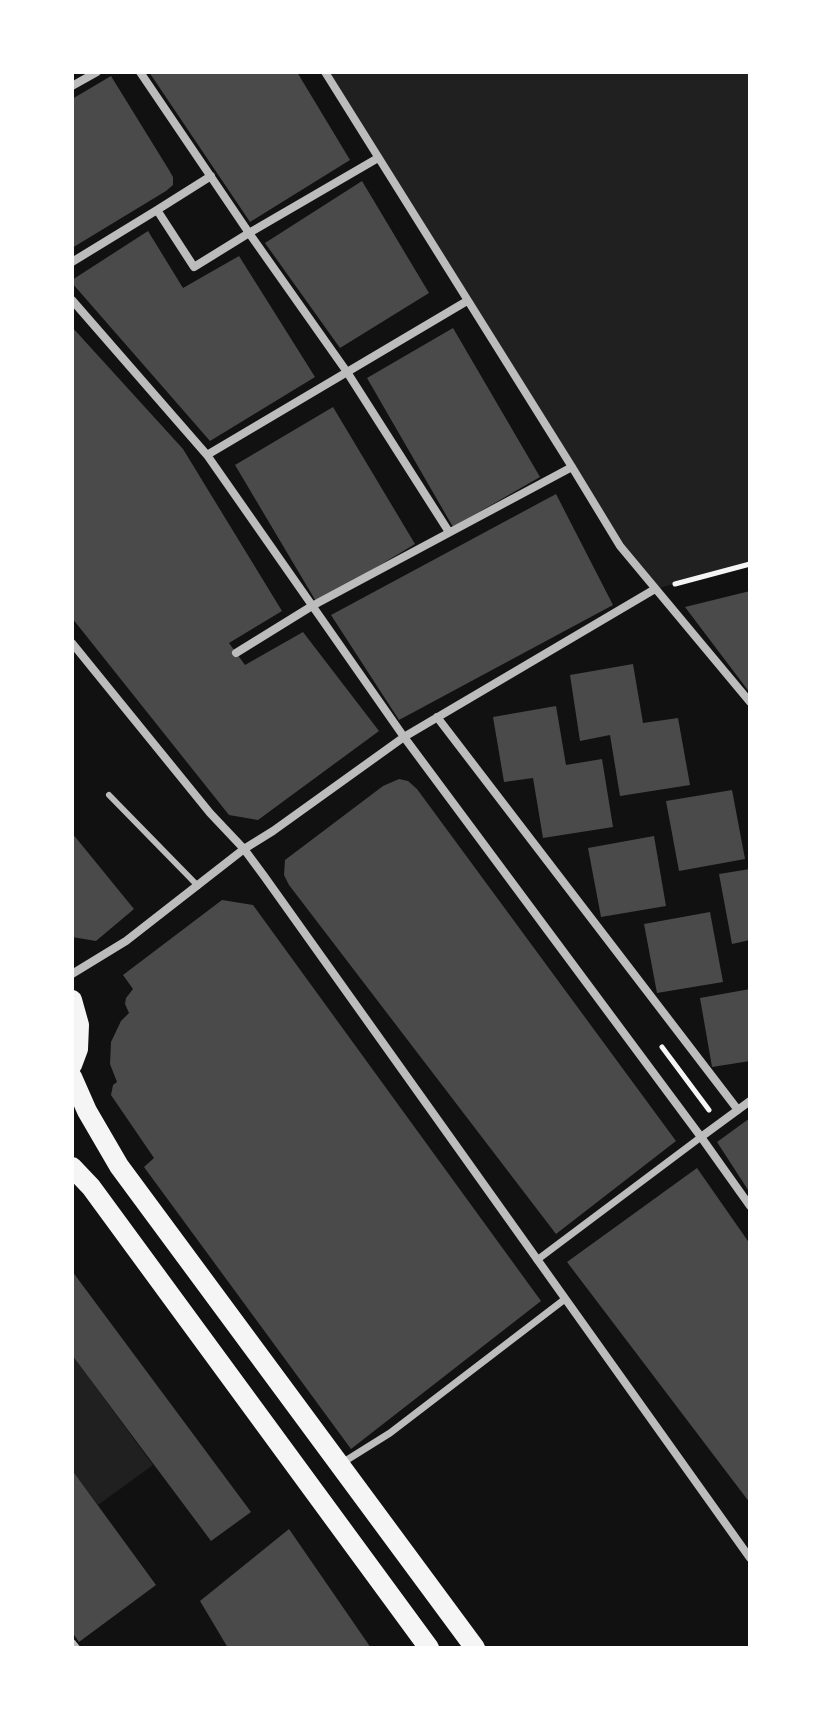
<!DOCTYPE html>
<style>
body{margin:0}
#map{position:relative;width:822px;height:1720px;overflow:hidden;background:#111;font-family:"Work Sans",sans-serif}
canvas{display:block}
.frame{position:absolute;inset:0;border:74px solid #fff;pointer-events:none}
</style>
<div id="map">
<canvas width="822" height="1720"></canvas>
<div class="frame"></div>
</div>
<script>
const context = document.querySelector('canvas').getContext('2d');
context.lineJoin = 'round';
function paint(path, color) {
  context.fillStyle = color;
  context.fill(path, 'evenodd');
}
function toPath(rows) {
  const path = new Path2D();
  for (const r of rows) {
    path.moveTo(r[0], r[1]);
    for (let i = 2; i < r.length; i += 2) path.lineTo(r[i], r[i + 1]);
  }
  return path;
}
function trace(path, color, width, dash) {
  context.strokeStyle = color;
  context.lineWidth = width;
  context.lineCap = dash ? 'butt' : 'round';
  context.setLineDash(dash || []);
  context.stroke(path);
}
const green = toPath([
 [325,72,750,72,750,564,655,589,620,546],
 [72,1355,153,1465,98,1505,72,1470]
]);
const building = toPath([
 [149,72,297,72,350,160,250,222],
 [111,76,169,170,173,177,173,185,166,191,72,248,72,99],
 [362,181,429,293,340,348,265,243],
 [148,231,183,288,239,256,315,377,210,441,72,283,72,280],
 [72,327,183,449,282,611,229,643,245,665,303,632,379,731,258,820,229,815,72,618],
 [453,328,540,477,453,527,367,378],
 [333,407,415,544,317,603,235,465],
 [556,494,613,605,399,720,331,615],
 [750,591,750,693,685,607],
 [633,664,643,723,678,718,690,785,620,796,610,735,580,741,570,675],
 [556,706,566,765,602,759,613,827,543,838,533,778,504,782,493,717],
 [399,779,408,781,417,789,676,1141,556,1234,289,885,284,875,285,860,383,786],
 [732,790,745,859,679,871,666,801],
 [72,833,134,909,96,941,72,937],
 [654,836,666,906,601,917,588,848],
 [750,869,750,940,732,944,719,874],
 [222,900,253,905,541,1301,351,1449,144,1167,154,1158,111,1095,113,1085,117,1082,110,1064,111,1042,121,1021,129,1013,125,1004,126,998,133,989,123,975],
 [710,912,723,982,657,993,644,924],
 [750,989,750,1061,712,1067,700,998],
 [750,1118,750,1193,717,1142],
 [697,1168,750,1244,750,1503,567,1262],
 [72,1271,251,1512,211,1541,72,1355],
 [72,1470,156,1585,79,1642,72,1632],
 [289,1529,371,1648,228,1648,200,1601]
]);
const path = toPath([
 [675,584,750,564],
 [662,1047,709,1110]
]);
const service = toPath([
 [109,795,198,886]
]);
const pedestrian = toPath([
 [537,1260,701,1137],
 [342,1463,390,1433,565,1299]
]);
const minor = toPath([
 [140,72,249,233,347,372,449,532],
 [325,72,572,467,620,546,750,702],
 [72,86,97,72],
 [211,176,157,210,194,267,249,233,378,158],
 [72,262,157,210],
 [72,300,207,455,404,737,701,1137,750,1206],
 [207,455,467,301],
 [72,643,210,813,244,849,264,876,750,1558],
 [236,653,312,606,572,467],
 [437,717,738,1110],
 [72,974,126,941,244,849,273,831,404,737,655,589],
 [701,1137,750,1101],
 [72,1643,76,1648]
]);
const primary = toPath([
 [72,1000,79,1025,78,1049,72,1065],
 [72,1077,87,1111,119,1166,475,1648],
 [72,1167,91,1187,429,1648]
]);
paint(green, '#202020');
paint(building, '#4a4a4a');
trace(path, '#f5f5f5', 5);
trace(service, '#bcbcbc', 6);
trace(pedestrian, '#bcbcbc', 7);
trace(minor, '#bcbcbc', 8);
trace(primary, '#f5f5f5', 20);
</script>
